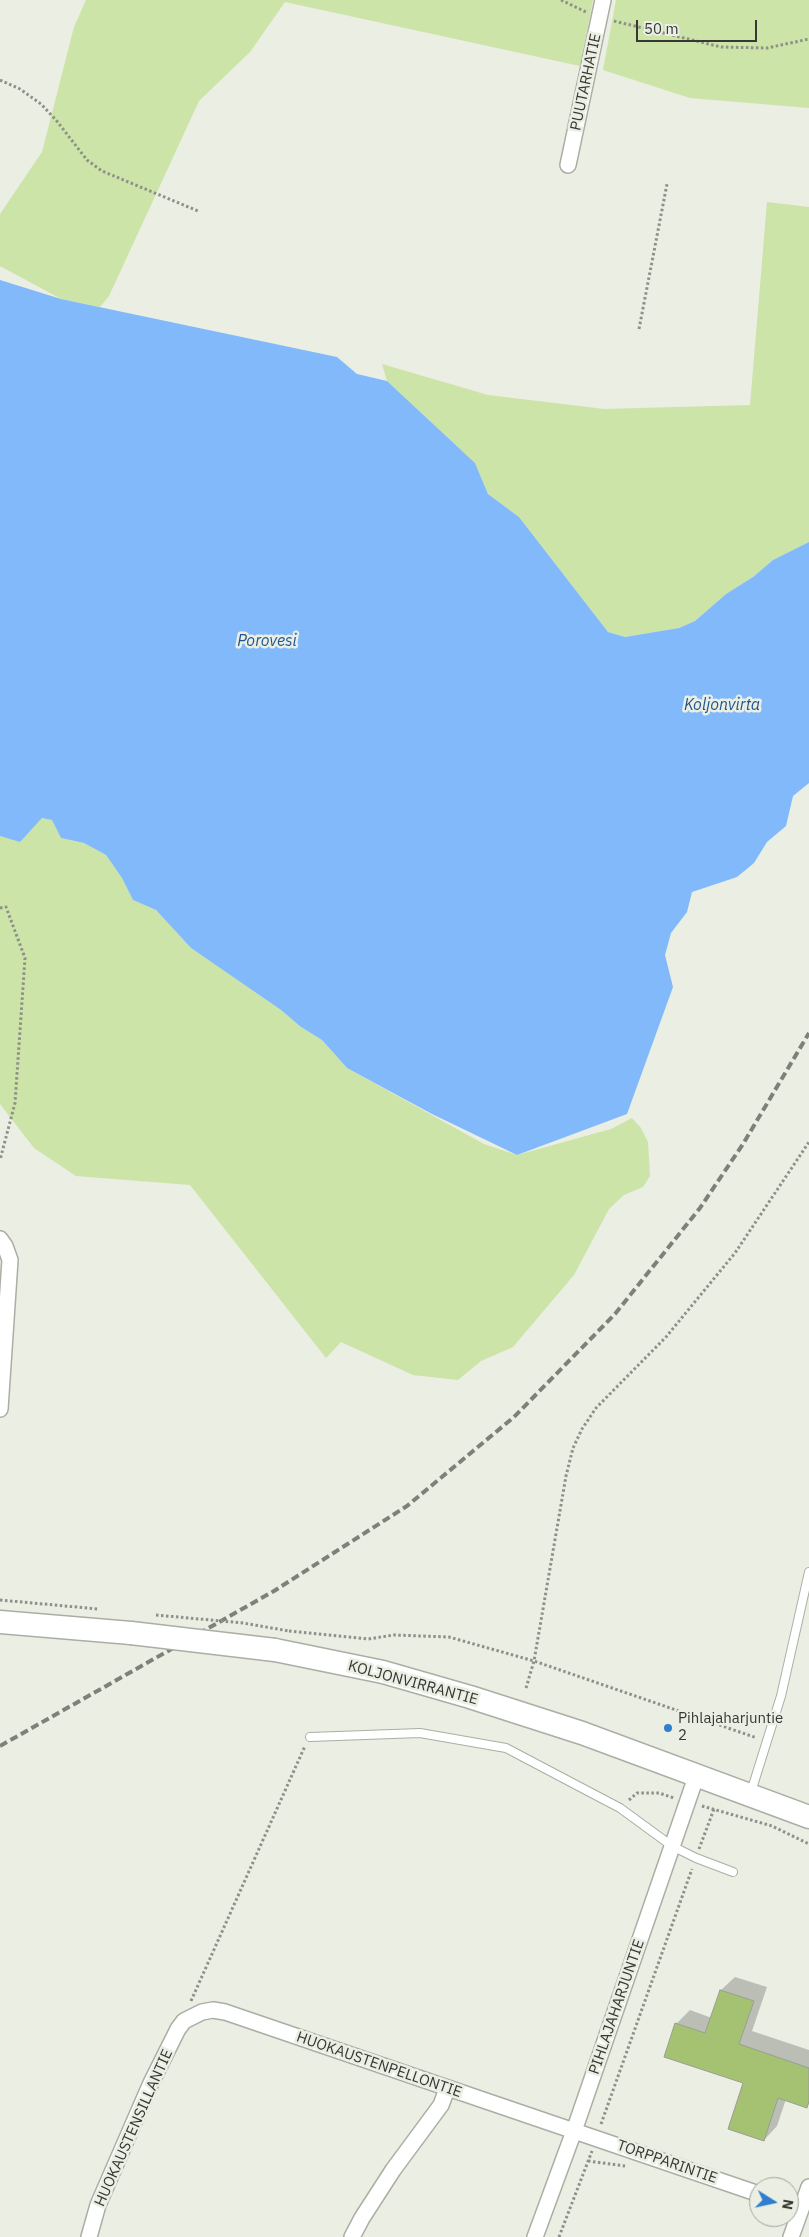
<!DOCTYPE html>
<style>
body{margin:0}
#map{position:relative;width:809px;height:2237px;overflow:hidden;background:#eaeee3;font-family:"IBM Plex Sans",sans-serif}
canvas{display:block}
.north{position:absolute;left:749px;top:2177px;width:50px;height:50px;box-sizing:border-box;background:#eaeee3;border:1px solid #a2a59d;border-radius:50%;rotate:100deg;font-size:14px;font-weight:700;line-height:20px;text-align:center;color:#373834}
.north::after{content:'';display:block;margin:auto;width:18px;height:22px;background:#327ece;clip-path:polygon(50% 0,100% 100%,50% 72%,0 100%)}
.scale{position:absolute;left:636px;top:20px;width:121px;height:22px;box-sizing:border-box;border:2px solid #373834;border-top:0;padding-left:6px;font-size:15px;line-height:18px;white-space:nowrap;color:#373834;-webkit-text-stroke:4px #eaeee3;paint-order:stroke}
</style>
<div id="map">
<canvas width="809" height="2237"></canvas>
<div class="north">N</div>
<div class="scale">50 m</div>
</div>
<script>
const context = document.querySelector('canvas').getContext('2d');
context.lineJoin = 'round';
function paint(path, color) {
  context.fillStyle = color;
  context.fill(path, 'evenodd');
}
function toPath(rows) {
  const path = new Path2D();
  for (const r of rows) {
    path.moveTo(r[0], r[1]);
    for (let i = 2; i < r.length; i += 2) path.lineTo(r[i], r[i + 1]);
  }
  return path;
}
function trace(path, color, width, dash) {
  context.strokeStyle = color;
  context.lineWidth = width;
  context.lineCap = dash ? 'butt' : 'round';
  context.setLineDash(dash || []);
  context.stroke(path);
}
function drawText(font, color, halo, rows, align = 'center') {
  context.font = font + ' "IBM Plex Sans",sans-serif';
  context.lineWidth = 5;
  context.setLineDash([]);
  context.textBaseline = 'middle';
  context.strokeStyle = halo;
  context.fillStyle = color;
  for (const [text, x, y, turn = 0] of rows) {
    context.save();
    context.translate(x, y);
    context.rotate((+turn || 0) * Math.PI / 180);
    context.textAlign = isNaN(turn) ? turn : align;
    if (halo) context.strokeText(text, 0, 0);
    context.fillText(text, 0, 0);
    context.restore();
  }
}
const green = toPath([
 [86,0,593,0,580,66,285,2,250,52,199,101,109,296,100,307,61,299,0,266,0,214,42,152,74,27],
 [616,0,809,0,809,108,690,98,603,70],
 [767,202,809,207,809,542,773,560,753,577,726,594,695,621,679,628,625,637,608,632,519,517,488,494,475,463,387,381,382,364,488,395,604,409,750,405],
 [42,818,52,820,61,838,84,843,106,855,122,878,133,900,156,910,191,948,281,1010,301,1027,322,1040,347,1068,484,1144,517,1155,611,1129,632,1118,641,1128,648,1142,650,1176,643,1187,624,1195,609,1209,574,1275,513,1347,481,1361,458,1380,413,1375,341,1342,326,1358,190,1185,76,1176,34,1148,0,1104,0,836,20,841]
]);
const water = toPath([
 [0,280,61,299,337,357,357,374,387,381,475,463,488,494,519,517,608,632,625,637,679,628,695,621,726,594,753,577,773,560,809,542,809,783,793,796,786,826,767,842,754,863,737,877,692,892,687,912,671,933,665,955,673,987,627,1114,517,1155,432,1114,347,1068,322,1040,301,1027,281,1010,191,948,156,910,133,900,122,878,106,855,84,843,61,838,52,820,42,818,20,842,0,836]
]);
const shadow = toPath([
 [735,1977,767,1987,752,2031,809,2050,809,2104,807,2106,786,2099,777,2126,764,2140,745,2083,676,2024,690,2010,712,2018,721,1990]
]);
const building = toPath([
 [720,1990,754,2001,739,2044,809,2068,809,2101,807,2108,778,2098,764,2141,728,2129,743,2083,664,2057,675,2023,705,2033,720,1990]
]);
const path = toPath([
 [561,0,586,12],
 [614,21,721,47,767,48,809,39],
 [0,80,20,89,41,104,56,120,87,160,102,171,198,211],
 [639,329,667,184],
 [0,908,6,907,25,958,15,1103,0,1160],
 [0,1600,98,1609],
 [289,1631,368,1639,394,1635,449,1637,534,1661,757,1738],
 [526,1688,534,1661,566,1476,573,1448,582,1429,596,1408,666,1337,735,1253,809,1142],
 [629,1800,637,1793,659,1793,674,1798],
 [702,1806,772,1826,809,1844],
 [699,1849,714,1809],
 [191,2001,305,1746],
 [601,2124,692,1869],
 [588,2161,625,2166],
 [559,2237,592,2151]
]);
const service = toPath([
 [310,1737,420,1733,506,1748,620,1808,672,1846,696,1858,733,1872],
 [751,1792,781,1696,809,1572]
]);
const minor = toPath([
 [568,165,603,0],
 [0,1239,5,1246,10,1260,0,1409],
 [89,2237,98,2205,151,2083,178,2029,184,2021,202,2012,213,2010,225,2012,759,2194],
 [352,2237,362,2218,393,2170,441,2105,447,2089],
 [535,2237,574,2131,696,1777],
 [791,2237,809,2187]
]);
const secondary = toPath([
 [0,1622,131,1633],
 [275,1650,383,1672,470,1697,582,1733,809,1817]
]);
const rail = toPath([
 [0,1746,274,1591,407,1506,514,1417,615,1314,700,1208,743,1144,809,1033]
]);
const pathBridge = toPath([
 [156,1615,243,1623,289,1631]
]);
const secondaryBridge = toPath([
 [131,1633,275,1650]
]);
const markers = [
 [668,1728,5,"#327ece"]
];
const streetNames = [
 ["PUUTARHATIE",586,82,-78],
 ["KOLJONVIRRANTIE",413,1683,15],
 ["PIHLAJAHARJUNTIE",617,2007,-71],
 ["HUOKAUSTENPELLONTIE",379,2065,19],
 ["HUOKAUSTENSILLANTIE",134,2128,-66],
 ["TORPPARINTIE",667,2162,19]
];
const poiNames = [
 ["Pihlajaharjuntie",678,1719],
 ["2",678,1736]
];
const waterNames = [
 ["Porovesi",267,641],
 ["Koljonvirta",722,705]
];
paint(green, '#cce4a8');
paint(water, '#81b9fa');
paint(shadow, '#0003');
paint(building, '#a5c273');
trace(building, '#999d93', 1);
trace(service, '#aaaea4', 10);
trace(minor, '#aaaea4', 18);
trace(secondary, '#aaaea4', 25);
trace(path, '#8e9089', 3, [2.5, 2.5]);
trace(service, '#fff', 8);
trace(minor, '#fff', 15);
trace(secondary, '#fff', 22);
trace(rail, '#7e817a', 4, [8, 4]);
trace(secondaryBridge, '#aaaea4', 25, []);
trace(pathBridge, '#8e9089', 3, [2.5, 2.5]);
trace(secondaryBridge, '#fff', 22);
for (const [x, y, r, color] of markers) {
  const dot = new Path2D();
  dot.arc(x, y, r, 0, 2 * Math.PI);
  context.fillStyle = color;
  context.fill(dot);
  trace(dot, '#eaeee3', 2);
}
drawText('15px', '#373834', '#eaeee3', streetNames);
drawText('15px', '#373834', '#eaeee3', poiNames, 'left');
drawText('italic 16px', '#1f5691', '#eaeee3', waterNames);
</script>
